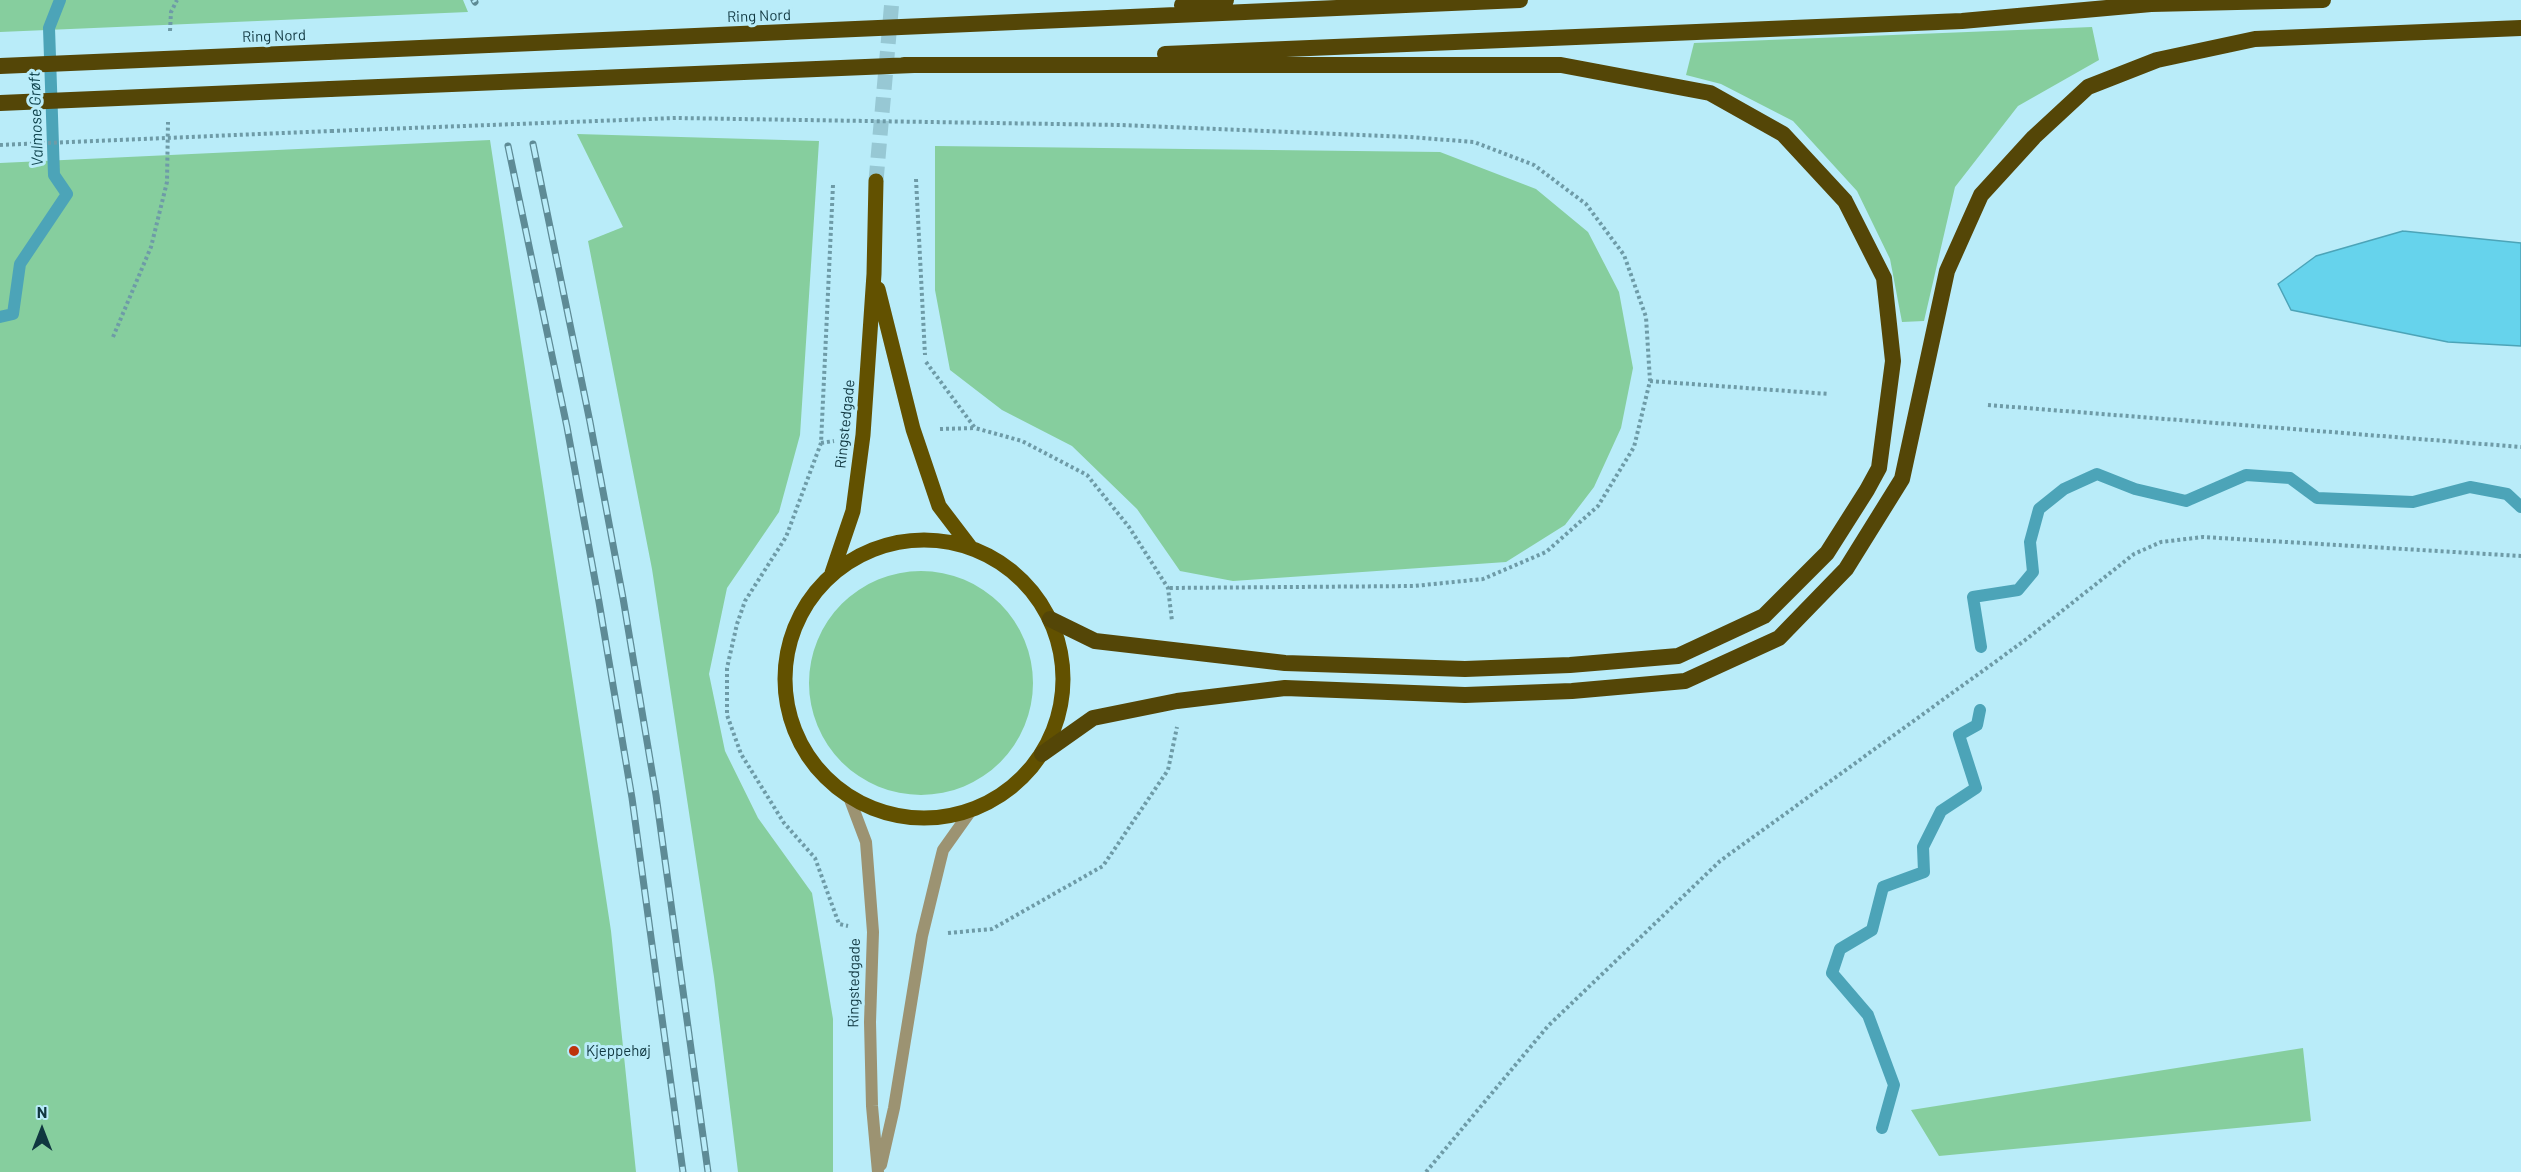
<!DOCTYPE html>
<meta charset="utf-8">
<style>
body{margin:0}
#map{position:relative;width:2521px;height:1172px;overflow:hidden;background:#b9ecf9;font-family:Barlow,sans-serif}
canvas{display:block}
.north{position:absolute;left:12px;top:1100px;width:60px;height:60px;-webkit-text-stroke:4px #b9ecf9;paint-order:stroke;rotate:0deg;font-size:16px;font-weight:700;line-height:24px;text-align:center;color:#103740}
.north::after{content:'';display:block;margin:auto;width:21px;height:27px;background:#103740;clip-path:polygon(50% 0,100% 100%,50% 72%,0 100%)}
</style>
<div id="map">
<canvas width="2521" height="1172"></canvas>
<div class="north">N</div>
</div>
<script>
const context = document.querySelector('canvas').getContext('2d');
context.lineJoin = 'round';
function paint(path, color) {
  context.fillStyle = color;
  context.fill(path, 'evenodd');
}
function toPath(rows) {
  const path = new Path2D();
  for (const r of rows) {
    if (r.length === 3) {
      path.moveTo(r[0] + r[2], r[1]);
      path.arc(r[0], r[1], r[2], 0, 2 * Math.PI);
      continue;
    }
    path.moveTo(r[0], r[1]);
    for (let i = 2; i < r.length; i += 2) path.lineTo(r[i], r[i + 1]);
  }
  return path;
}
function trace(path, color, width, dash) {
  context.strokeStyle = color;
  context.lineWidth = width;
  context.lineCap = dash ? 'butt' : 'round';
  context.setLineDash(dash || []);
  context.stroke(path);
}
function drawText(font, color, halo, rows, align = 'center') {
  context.font = font + ' Barlow,sans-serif';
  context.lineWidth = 6;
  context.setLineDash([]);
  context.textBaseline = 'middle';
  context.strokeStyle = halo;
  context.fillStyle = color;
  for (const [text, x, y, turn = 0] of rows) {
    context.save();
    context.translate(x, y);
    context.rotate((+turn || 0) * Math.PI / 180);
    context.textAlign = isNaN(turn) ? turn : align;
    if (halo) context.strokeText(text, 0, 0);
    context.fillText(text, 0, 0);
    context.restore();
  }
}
const green = toPath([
 [0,0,463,0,468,12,0,32],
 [2092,27,2099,60,2018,106,1955,187,1924,321,1902,322,1890,259,1857,191,1793,121,1721,84,1686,75,1694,43],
 [577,134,819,141,800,435,779,512,727,588,709,674,725,751,758,818,812,893,833,1019,833,1172,738,1172,714,977,652,569,588,241,623,227],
 [490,140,611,931,636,1172,0,1172,0,163],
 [935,146,1440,152,1536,189,1588,232,1619,292,1633,368,1621,428,1594,487,1565,525,1506,562,1233,581,1180,571,1137,509,1072,446,1002,410,950,370,935,290],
 [921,683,112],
 [2303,1048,2311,1121,1939,1156,1911,1110]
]);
const water = toPath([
 [2403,231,2521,243,2521,346,2448,342,2291,310,2278,284,2316,256,2403,231]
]);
const stream = toPath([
 [0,317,13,314,20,264,67,194,54,175,49,28,60,0],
 [1981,647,1973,597,2018,590,2033,572,2030,542,2039,509,2064,489,2097,474,2135,489,2186,501,2246,475,2290,478,2317,498,2413,502,2470,487,2507,494,2521,507],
 [1882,1128,1894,1085,1868,1015,1832,973,1840,949,1872,930,1883,887,1924,872,1923,847,1941,811,1976,788,1959,735,1977,725,1980,710]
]);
const primaryTunnel = toPath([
 [876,181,892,0]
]);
const path = toPath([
 [170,31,171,12,177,0],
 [331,131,676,118,1121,125,1409,137,1474,142,1534,165,1586,204,1624,255,1646,317,1650,381,1634,447,1598,506,1546,552,1483,579,1414,586,1168,588],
 [916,179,925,355],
 [833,185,821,443,786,537,745,601,737,624,727,668,727,715,741,754,784,823,815,858,839,924,848,926],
 [113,337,151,247,167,182,168,122],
 [926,362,975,428,1022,441,1087,475,1129,527,1168,588,1172,621],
 [1650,381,1829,394],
 [1988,405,2521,447],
 [940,429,975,428],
 [821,443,834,441],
 [948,933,992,929,1103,866,1168,770,1177,727],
 [1426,1172,1548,1026,1720,861,2024,641,2134,554,2161,542,2203,537,2521,556]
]);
const tertiary = toPath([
 [849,797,866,842,873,932,870,1022,872,1106,878,1172],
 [881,1165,894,1108,922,936,940,862,943,850,970,812]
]);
const primary = toPath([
 [878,289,913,429,939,506,971,548],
 [924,679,139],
 [832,573,853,511,863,435,874,274,876,181]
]);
const trunk = toPath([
 [1182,5,1226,0],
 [328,52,1520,0],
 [1165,54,1962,21,2151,4,2323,0],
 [904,65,1561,65,1710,93,1783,134,1845,201,1884,278,1893,361,1879,468,1867,490,1827,553,1764,616,1678,656,1570,665,1465,669,1285,663,1095,641,1050,619],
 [330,89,914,65],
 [1042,754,1093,718,1177,701,1285,688,1465,695,1572,691,1685,681,1779,638,1846,569,1902,479,1947,271,1981,195,2034,137,2088,87,2157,60,2255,39,2521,28]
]);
const rail = toPath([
 [474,0,475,2],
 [533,144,590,422,623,598,656,795,708,1172],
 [508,146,567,427,599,602,632,798,683,1172]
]);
const pathBridge = toPath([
 [0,145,331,131]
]);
const trunkBridge = toPath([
 [0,66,328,52],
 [0,103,330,89]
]);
const markers = [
 [574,1051,6,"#bd330c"]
];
const streetNames = [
 ["Ring Nord",759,16,-2],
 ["Ring Nord",274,36,-2],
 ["Ringstedgade",845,424,-84],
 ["Ringstedgade",854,983,-89]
];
const poiNames = [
 ["Kjeppehøj",586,1051]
];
const waterNames = [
 ["Valmose Grøft",36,119,-92]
];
paint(green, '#86ce9e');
paint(water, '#66d3ec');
trace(water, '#4ca4b8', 1.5);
trace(stream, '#4ca4b8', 12);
trace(primaryTunnel, '#97c8d4', 15, [15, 8]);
trace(path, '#6e9ba7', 4, [3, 3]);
trace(tertiary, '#9c9372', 12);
trace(primary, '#625100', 15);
trace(trunk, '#544607', 16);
trace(rail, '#5e8b96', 7);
trace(rail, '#b9ecf9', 4.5, [14]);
trace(pathBridge, '#6e9ba7', 4, [3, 3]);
trace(trunkBridge, '#544607', 16);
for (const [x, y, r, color] of markers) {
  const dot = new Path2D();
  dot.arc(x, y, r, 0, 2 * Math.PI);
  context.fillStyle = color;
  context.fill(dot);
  trace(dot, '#b9ecf9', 2);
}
drawText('15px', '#103740', '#b9ecf9', streetNames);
drawText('15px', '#103740', '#b9ecf9', poiNames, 'left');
drawText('italic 16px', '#0b3f49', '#b9ecf9', waterNames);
</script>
